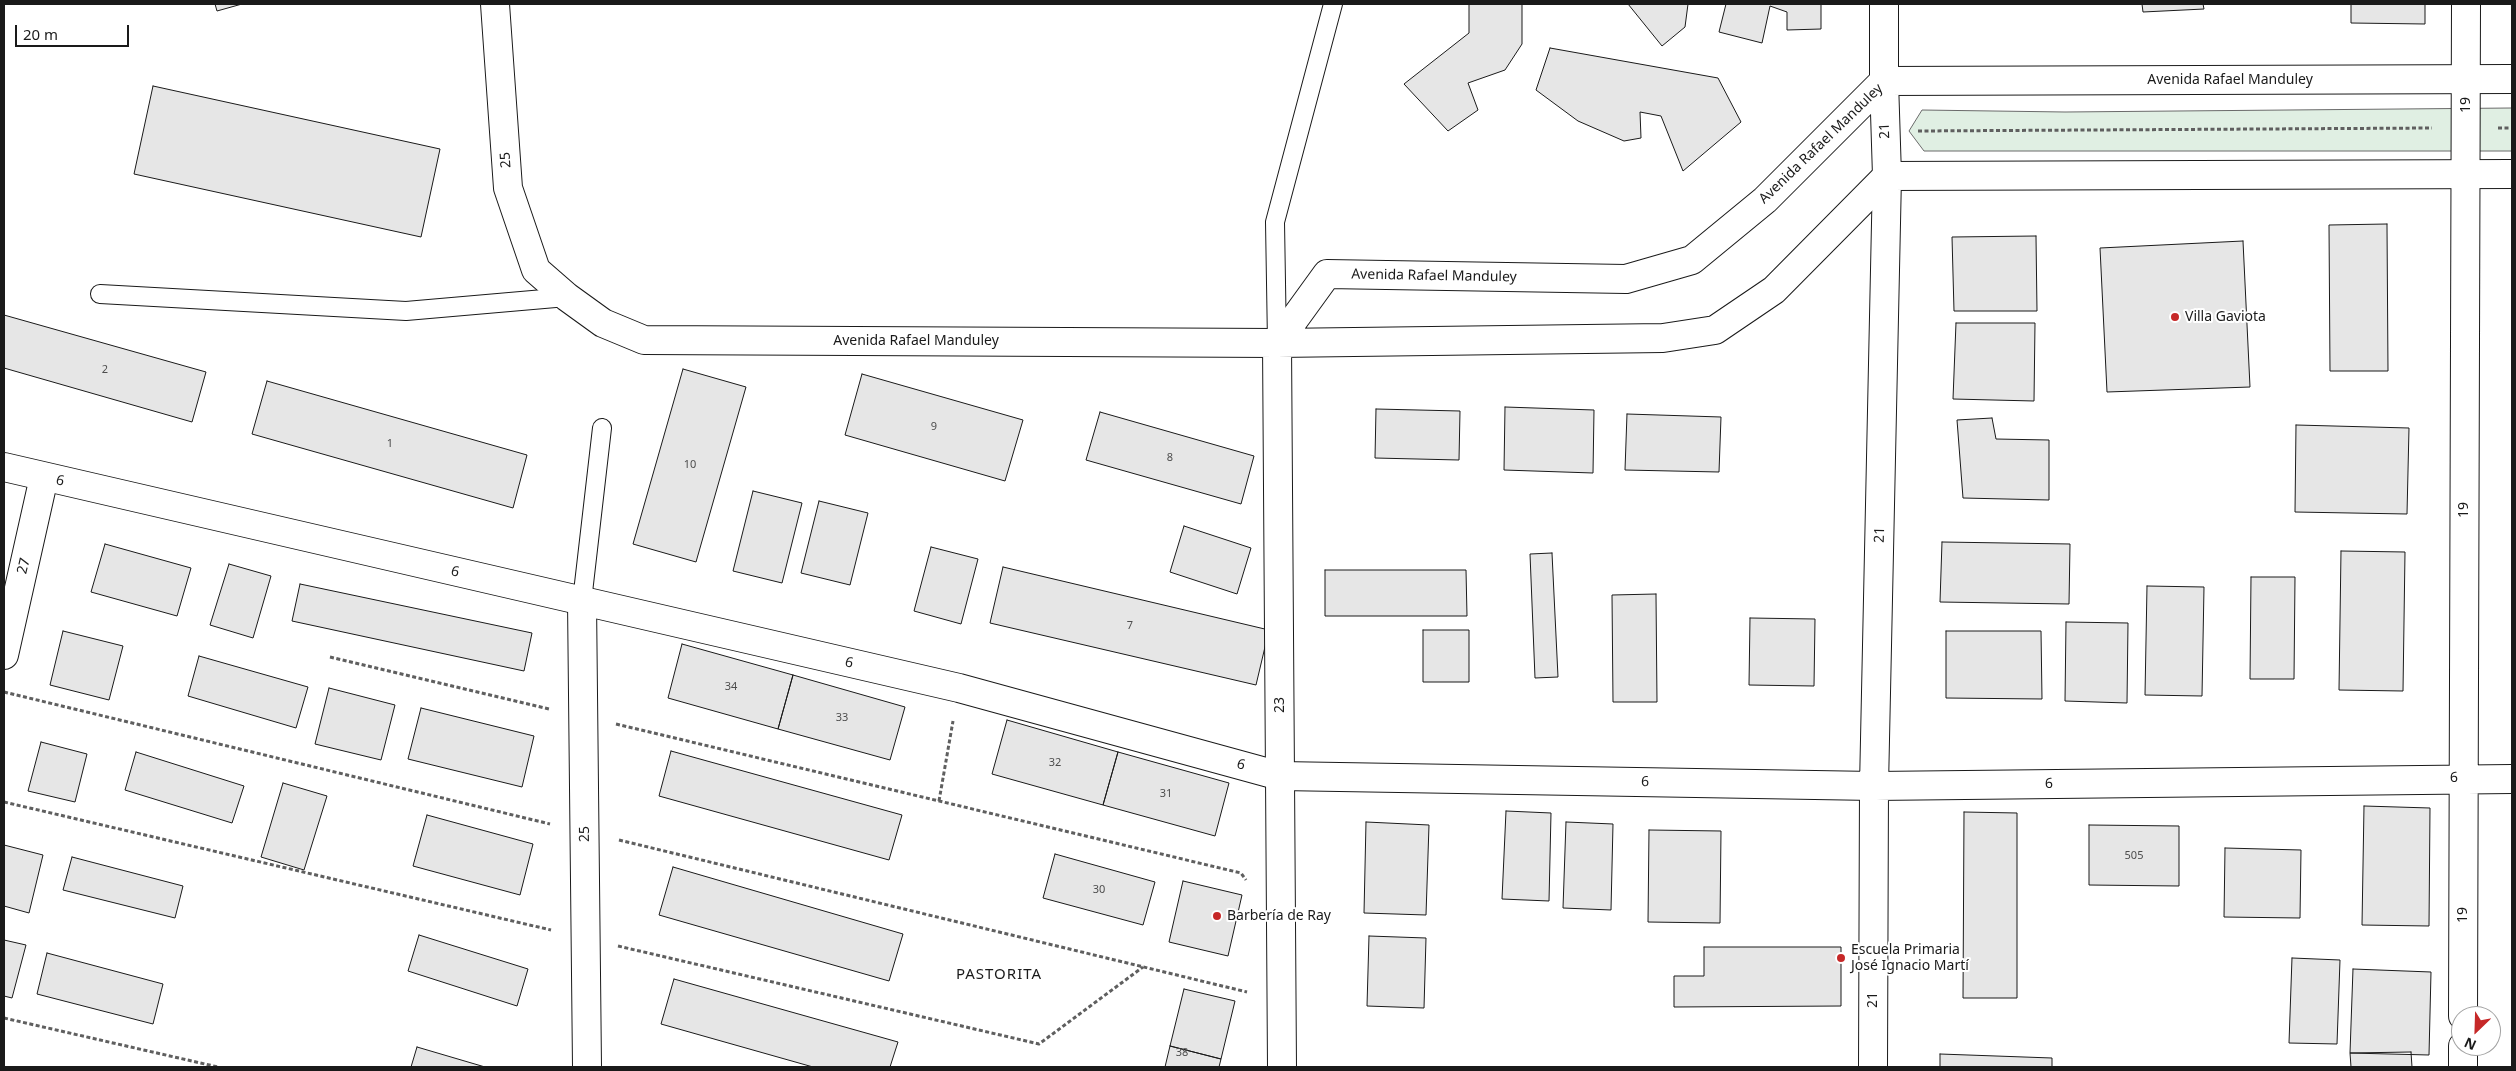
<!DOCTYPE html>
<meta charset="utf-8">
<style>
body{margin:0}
#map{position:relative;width:2516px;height:1071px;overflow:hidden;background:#fff;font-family:"Noto Sans",sans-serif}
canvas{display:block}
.frame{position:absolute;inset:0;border:5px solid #1a1a1a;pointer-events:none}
.north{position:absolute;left:2451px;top:1006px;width:50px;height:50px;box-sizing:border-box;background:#fff;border:1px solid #a3a3a3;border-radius:50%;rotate:204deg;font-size:14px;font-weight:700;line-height:20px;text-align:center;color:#1a1a1a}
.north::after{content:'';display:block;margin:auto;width:18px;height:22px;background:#c62828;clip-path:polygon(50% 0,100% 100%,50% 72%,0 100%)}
.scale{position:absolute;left:15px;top:25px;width:114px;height:22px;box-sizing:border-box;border:2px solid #1a1a1a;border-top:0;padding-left:6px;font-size:15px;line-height:18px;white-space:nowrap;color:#1a1a1a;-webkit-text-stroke:4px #fff;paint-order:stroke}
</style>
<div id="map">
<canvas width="2516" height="1071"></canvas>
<div class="frame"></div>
<div class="north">N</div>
<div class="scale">20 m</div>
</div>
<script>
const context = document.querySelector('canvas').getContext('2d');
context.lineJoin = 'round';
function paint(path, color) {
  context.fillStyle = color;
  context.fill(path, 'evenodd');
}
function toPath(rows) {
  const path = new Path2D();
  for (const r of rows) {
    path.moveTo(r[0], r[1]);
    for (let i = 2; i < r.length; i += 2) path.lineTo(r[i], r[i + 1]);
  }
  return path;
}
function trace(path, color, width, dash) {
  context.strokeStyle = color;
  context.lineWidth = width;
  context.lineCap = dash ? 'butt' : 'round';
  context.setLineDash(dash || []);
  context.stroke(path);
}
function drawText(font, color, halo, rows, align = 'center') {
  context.font = font + ' "Noto Sans",sans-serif';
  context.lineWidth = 4;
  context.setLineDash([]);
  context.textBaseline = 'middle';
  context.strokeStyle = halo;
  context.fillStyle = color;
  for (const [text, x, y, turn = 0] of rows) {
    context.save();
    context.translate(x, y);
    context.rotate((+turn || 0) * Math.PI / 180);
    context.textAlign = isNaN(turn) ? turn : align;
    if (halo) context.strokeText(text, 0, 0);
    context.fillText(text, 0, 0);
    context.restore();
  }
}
const green = toPath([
 [2512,108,2512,151,1924,151,1909,131,1922,110,2065,112,2512,108]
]);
const building = toPath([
 [215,4,242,4,217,11,215,4],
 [1469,4,1522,4,1522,44,1505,70,1468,83,1478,110,1448,131,1404,84,1469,33,1469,4],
 [1628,4,1688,4,1685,27,1662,46,1628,4],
 [1726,4,1821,4,1821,29,1787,30,1787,12,1770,6,1762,43,1719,32,1726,4],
 [2142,4,2203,4,2204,9,2143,12,2142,4],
 [2351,4,2425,4,2425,24,2351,23,2351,4],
 [1550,48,1718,78,1741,122,1683,171,1661,116,1640,112,1641,138,1624,141,1578,121,1536,90,1550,48],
 [153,86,440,149,421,237,134,174,153,86],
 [2387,224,2388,371,2330,371,2329,225,2387,224],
 [2036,236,2037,311,1954,311,1952,237,2036,236],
 [2243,241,2250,387,2107,392,2100,248,2243,241],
 [4,315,206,372,192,422,4,368,4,315],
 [1956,323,2035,323,2034,401,1953,399,1956,323],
 [683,369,746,387,696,562,633,544,683,369],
 [862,374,1023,420,1005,481,845,435,862,374],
 [267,381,527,455,513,508,252,434,267,381],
 [1505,407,1594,410,1593,473,1504,470,1505,407],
 [1376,409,1460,411,1459,460,1375,458,1376,409],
 [1100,412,1254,456,1241,504,1086,460,1100,412],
 [1627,414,1721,417,1719,472,1625,470,1627,414],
 [1992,418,1996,439,2049,440,2049,500,1963,498,1957,420,1992,418],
 [2296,425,2409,428,2407,514,2295,512,2296,425],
 [753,491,802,503,782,583,733,571,753,491],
 [819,501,868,513,850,585,801,573,819,501],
 [1184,526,1251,548,1237,594,1170,572,1184,526],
 [1942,542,2070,544,2069,604,1940,602,1942,542],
 [105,544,191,568,177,616,91,592,105,544],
 [931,547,978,559,961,624,914,611,931,547],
 [2341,551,2405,552,2403,691,2339,690,2341,551],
 [1552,553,1558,677,1535,678,1530,554,1552,553],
 [229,564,271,576,253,638,210,625,229,564],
 [1003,567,1269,630,1256,685,990,623,1003,567],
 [1325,570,1466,570,1467,616,1325,616,1325,570],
 [2251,577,2295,577,2294,679,2250,679,2251,577],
 [300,584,532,633,524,671,292,621,300,584],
 [2147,586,2204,587,2202,696,2145,695,2147,586],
 [1656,594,1657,702,1613,702,1612,595,1656,594],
 [1750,618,1815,619,1814,686,1749,685,1750,618],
 [2066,622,2128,623,2127,703,2065,701,2066,622],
 [1423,630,1469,630,1469,682,1423,682,1423,630],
 [63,631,123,646,109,700,50,685,63,631],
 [1946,631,2041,631,2042,699,1946,698,1946,631],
 [682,644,793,675,778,729,668,698,682,644],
 [199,656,308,687,296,728,188,696,199,656],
 [793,675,905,707,890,760,778,729,793,675],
 [329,688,395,705,381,760,315,744,329,688],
 [421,708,534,736,522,787,408,759,421,708],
 [1007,720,1118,752,1103,805,992,774,1007,720],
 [41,742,87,754,75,802,28,791,41,742],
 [671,751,902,815,889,860,659,796,671,751],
 [136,752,244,786,232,823,125,790,136,752],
 [1118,752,1229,783,1215,836,1103,805,1118,752],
 [283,783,327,796,304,870,261,857,283,783],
 [2364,806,2430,808,2429,926,2362,925,2364,806],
 [1506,811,1551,813,1549,901,1502,899,1506,811],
 [1964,812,2017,813,2017,998,1963,998,1964,812],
 [427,815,533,844,520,895,413,866,427,815],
 [1366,822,1429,825,1426,915,1364,913,1366,822],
 [1566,822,1613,824,1611,910,1563,908,1566,822],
 [2089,825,2179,826,2179,886,2089,885,2089,825],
 [1649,830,1721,831,1720,923,1648,922,1649,830],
 [4,845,43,855,29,913,4,906,4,845],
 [2225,848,2301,850,2300,918,2224,917,2225,848],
 [1055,854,1155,882,1143,925,1043,898,1055,854],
 [72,857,183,886,175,918,63,890,72,857],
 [673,867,903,934,889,981,659,915,673,867],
 [1183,881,1242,895,1228,956,1169,942,1183,881],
 [419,935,528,969,517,1006,408,971,419,935],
 [1369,936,1426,938,1424,1008,1367,1006,1369,936],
 [4,940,26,945,12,998,4,996,4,940],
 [1704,947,1841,947,1841,1006,1674,1007,1674,976,1704,976,1704,947],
 [47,953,163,984,153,1024,37,994,47,953],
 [2292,958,2340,960,2337,1044,2289,1043,2292,958],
 [2353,969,2431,972,2429,1055,2350,1053,2353,969],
 [674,979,898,1042,890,1067,813,1067,661,1024,674,979],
 [1184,989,1235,1001,1221,1059,1170,1046,1184,989],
 [1170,1046,1221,1059,1219,1067,1165,1067,1170,1046],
 [417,1047,485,1067,411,1067,417,1047],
 [2411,1052,2412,1067,2351,1067,2350,1053,2411,1052],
 [1940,1054,2052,1058,2052,1067,1940,1067,1940,1054]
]);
const path = toPath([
 [2498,128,2512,128],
 [1918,131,2432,128],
 [330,657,549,709],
 [4,692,550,824],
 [616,724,1241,873,1246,880],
 [939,801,953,721],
 [4,802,551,930],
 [619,840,1247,992],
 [618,946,1039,1044,1143,967],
 [4,1018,218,1067]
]);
const lane = toPath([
 [100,294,406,311,567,297],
 [1277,343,1275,222,1333,4],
 [582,601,602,428]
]);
const street = toPath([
 [495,4,508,188,536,270,567,297,603,323,644,340,1277,343,1663,338,1715,330,1774,290,1887,176],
 [1277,343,1327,274,1626,279,1692,260,1765,200,1884,81,1884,4],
 [1277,343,1282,1067],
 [582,601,587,1067],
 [4,655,44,477],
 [2463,1016,2466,4],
 [1873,1067,1874,786,2512,779],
 [2463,1067,2463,1046]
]);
const secondary = toPath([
 [1887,176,2512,174],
 [4,467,959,688,1280,776,1874,786,1887,176,1884,81,2512,79]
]);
const markers = [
 [2175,317,5,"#c62828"],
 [1217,916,5,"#c62828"],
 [1841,958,5,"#c62828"]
];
const numberNames = [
 ["2",105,370],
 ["9",934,427],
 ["1",390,444],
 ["8",1170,458],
 ["10",690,465],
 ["7",1130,626],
 ["34",731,687],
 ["33",842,718],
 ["32",1055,763],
 ["31",1166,794],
 ["505",2134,856],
 ["30",1099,890],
 ["38",1182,1053]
];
const streetNames = [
 ["Avenida Rafael Manduley",2230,80],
 ["19",2466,105,-90],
 ["21",1885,131,-92],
 ["Avenida Rafael Manduley",1821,144,-44],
 ["25",506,160,-94],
 ["Avenida Rafael Manduley",1434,276,1],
 ["Avenida Rafael Manduley",916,341],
 ["6",60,481,13],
 ["19",2464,510,-90],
 ["21",1880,535,-89],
 ["27",24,566,-77],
 ["6",455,572,13],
 ["6",849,663,13],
 ["23",1280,705,-90],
 ["6",1241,765,15],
 ["6",2454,778,-1],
 ["6",1645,782,1],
 ["6",2049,784,-1],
 ["25",585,834,-91],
 ["19",2463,915,-90],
 ["21",1873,1000,-90]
];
const poiNames = [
 ["Villa Gaviota",2185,317],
 ["Barbería de Ray",1227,916],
 ["Escuela Primaria",1851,950],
 ["José Ignacio Martí",1851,966]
];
const neighbourhoodNames = [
 ["PASTORITA",999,975]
];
paint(green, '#e0efe3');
trace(green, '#6a6a6a', 1);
paint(building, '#e6e6e6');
trace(building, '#1a1a1a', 1);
trace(lane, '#1a1a1a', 20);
trace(street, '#1a1a1a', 30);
trace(secondary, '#1a1a1a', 30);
trace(path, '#5f5f5f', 3, [4, 2.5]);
trace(lane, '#fff', 18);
trace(street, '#fff', 28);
trace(secondary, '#fff', 28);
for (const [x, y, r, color] of markers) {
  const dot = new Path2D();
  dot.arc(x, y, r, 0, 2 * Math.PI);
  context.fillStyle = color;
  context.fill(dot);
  trace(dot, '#fff', 2);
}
drawText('11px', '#4d4d4d', null, numberNames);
drawText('14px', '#1a1a1a', '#fff', streetNames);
drawText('14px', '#1a1a1a', '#fff', poiNames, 'left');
context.letterSpacing = '1px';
drawText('15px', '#1a1a1a', '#fff', neighbourhoodNames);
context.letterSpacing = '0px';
</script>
